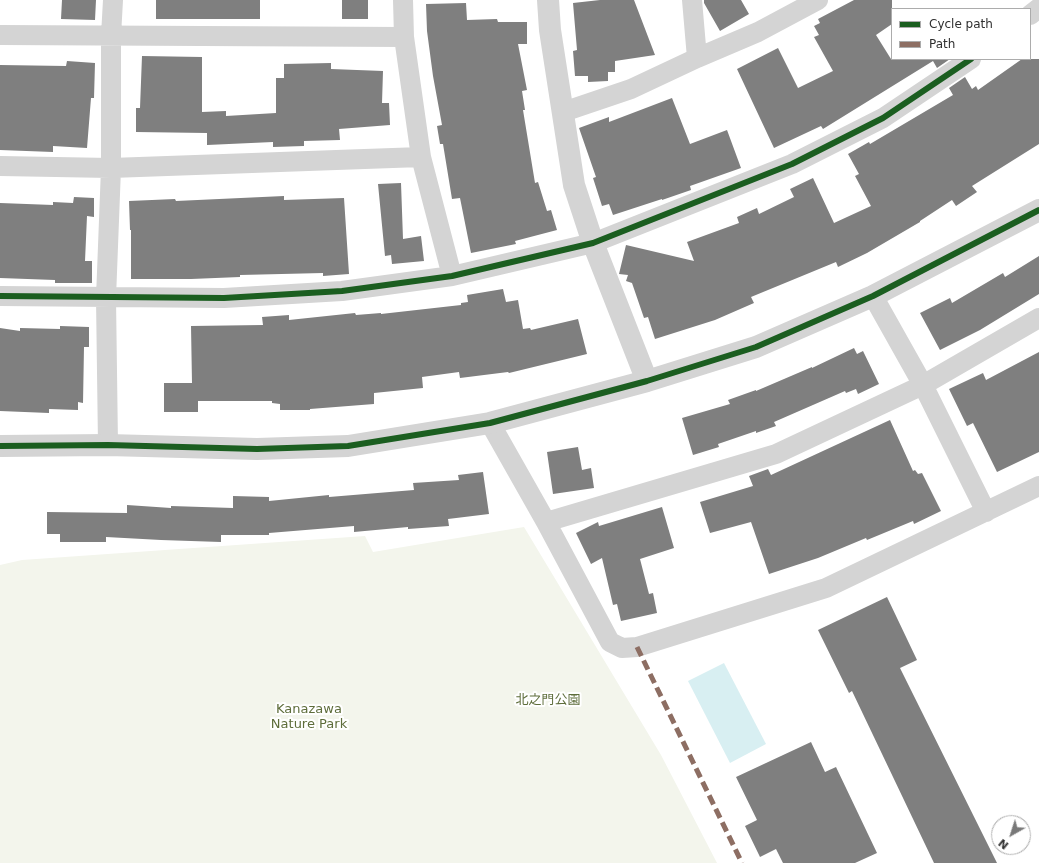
<!DOCTYPE html>
<meta charset="utf-8">
<style>
body{margin:0}
#map{position:relative;width:1039px;height:863px;overflow:hidden;background:#fff;font-family:"DejaVu Sans",sans-serif}
canvas{display:block}
.legend{position:absolute;left:891px;top:8px;width:140px;height:52px;box-sizing:border-box;background:#fff;border:1px solid #acacac;margin:0;padding:5px 7px;list-style:none;font-size:12px;color:#2f2f2f}
.legend li{display:flex;align-items:center;gap:8px;height:20px}
.legend b{width:20px;border:1px solid #acacac}
.north{position:absolute;left:991px;top:815px;width:40px;height:40px;box-sizing:border-box;background:#fff;border:1px solid #acacac;border-radius:50%;rotate:219deg;font-size:11px;font-weight:700;line-height:16px;text-align:center;color:#2f2f2f}
.north::after{content:'';display:block;margin:auto;width:14px;height:18px;background:#787878;clip-path:polygon(50% 0,100% 100%,50% 72%,0 100%)}
</style>
<div id="map">
<canvas width="1039" height="863"></canvas>
<ul class="legend">
<li><b style="height:5px;background:#1b5e20"></b>Cycle path</li>
<li><b style="height:5px;background:#8d6e63"></b>Path</li>
</ul>
<div class="north">N</div>
</div>
<script>
const context = document.querySelector('canvas').getContext('2d');
context.lineJoin = 'round';
function paint(path, color) {
  context.fillStyle = color;
  context.fill(path, 'evenodd');
}
function toPath(rows) {
  const path = new Path2D();
  for (const r of rows) {
    path.moveTo(r[0], r[1]);
    for (let i = 2; i < r.length; i += 2) path.lineTo(r[i], r[i + 1]);
  }
  return path;
}
function trace(path, color, width, dash) {
  context.strokeStyle = color;
  context.lineWidth = width;
  context.lineCap = dash ? 'butt' : 'round';
  context.setLineDash(dash || []);
  context.stroke(path);
}
function drawText(font, color, halo, rows, align = 'center') {
  context.font = font + ' "DejaVu Sans","Noto Sans JP",sans-serif';
  context.lineWidth = 4;
  context.setLineDash([]);
  context.textBaseline = 'middle';
  context.strokeStyle = halo;
  context.fillStyle = color;
  for (const [text, x, y, turn = 0] of rows) {
    context.save();
    context.translate(x, y);
    context.rotate((+turn || 0) * Math.PI / 180);
    context.textAlign = isNaN(turn) ? turn : align;
    if (halo) context.strokeText(text, 0, 0);
    context.fillText(text, 0, 0);
    context.restore();
  }
}
const green = toPath([
 [524,527,661,755,717,863,0,863,0,565,22,560,365,536,373,552]
]);
const water = toPath([
 [724,663,766,744,730,763,688,681]
]);
const building = toPath([
 [62,0,96,0,95,20,61,19],
 [156,0,260,0,260,19,156,19],
 [342,0,368,0,368,19,342,19],
 [600,0,634,0,655,55,615,61,615,72,608,72,608,81,588,82,588,76,575,76,573,51,577,50,573,3],
 [704,0,741,0,749,14,720,31,704,3],
 [854,0,892,0,892,24,876,35,891,59,950,59,937,68,933,61,823,129,821,126,774,148,737,69,778,48,798,88,833,71,814,37,819,35,814,26,820,23,818,19],
 [466,3,467,20,497,19,498,22,527,22,527,44,518,44,527,90,522,91,525,110,523,110,535,183,538,182,547,211,551,210,557,230,515,241,516,244,471,253,460,198,452,199,443,144,440,144,437,126,442,125,433,76,427,31,426,4],
 [142,56,202,57,202,112,226,111,226,116,276,113,276,78,284,78,284,64,331,63,331,69,383,71,382,103,389,103,390,125,339,129,340,140,304,141,304,146,273,147,273,142,207,145,207,133,136,132,136,108,140,108],
 [1022,59,1039,59,1039,144,972,186,977,192,956,206,952,200,920,221,920,222,867,253,838,267,836,262,751,297,754,303,715,320,655,339,648,317,644,318,632,283,626,281,628,275,619,274,626,245,694,261,687,242,739,223,737,217,757,208,759,214,794,197,790,189,813,178,834,223,871,206,855,176,859,174,848,154,869,142,870,144,953,95,949,88,965,77,972,89,976,86,978,90],
 [67,61,95,63,94,98,91,98,87,148,53,146,53,152,0,150,0,65,66,66],
 [672,98,690,144,727,130,741,168,690,186,691,190,662,200,662,199,613,215,609,204,602,206,593,178,596,177,579,128,609,117,609,122],
 [401,183,403,239,421,236,424,261,392,264,391,255,385,256,378,184],
 [284,196,284,200,344,198,349,274,323,276,323,273,240,275,240,277,191,279,131,279,131,230,130,230,129,201,175,199,176,201],
 [74,197,94,198,94,217,87,216,85,261,92,261,92,283,55,283,55,280,0,278,0,203,53,205,53,202,73,203],
 [1039,256,1039,294,980,330,940,350,920,313,950,298,952,303,1003,273,1005,277],
 [503,289,506,302,518,300,523,329,530,328,531,330,578,319,587,354,509,373,508,372,460,378,459,372,422,377,423,388,374,393,374,404,310,409,310,410,280,410,280,404,272,403,272,401,198,401,198,412,164,412,164,383,192,383,191,326,263,325,262,317,289,315,289,320,355,313,356,315,381,313,381,314,461,305,461,303,468,302,467,295],
 [60,326,89,327,89,347,84,347,83,403,78,402,78,410,49,409,49,413,0,411,0,328,20,331,20,328,60,329],
 [854,348,857,354,863,351,879,384,858,394,856,389,846,393,845,391,774,422,776,426,756,433,756,431,718,444,719,447,693,455,682,418,730,404,728,400,756,390,756,391,812,367,812,368],
 [1039,352,1039,452,997,472,973,423,967,426,949,389,983,373,986,380],
 [890,420,913,471,915,470,918,474,922,473,941,511,914,524,913,521,867,540,866,538,818,558,769,574,751,522,710,533,700,502,753,486,749,476,768,469,771,475],
 [578,447,582,470,591,468,594,488,553,494,547,452],
 [483,472,489,514,448,519,449,526,408,529,408,527,354,532,354,526,269,533,269,535,221,535,221,542,161,540,106,537,106,542,60,542,60,534,47,534,47,512,127,513,127,505,171,508,171,506,233,508,233,496,269,497,269,501,329,495,329,497,414,490,413,483,459,480,458,475],
 [662,507,674,548,640,559,649,594,653,593,657,613,621,621,617,604,613,605,602,558,591,564,576,533,598,522,599,526],
 [887,597,917,660,900,668,997,863,934,863,852,691,849,693,818,630],
 [811,742,825,772,836,767,877,853,855,863,783,863,776,849,760,857,745,826,757,820,736,777]
]);
const minor = toPath([
 [403,0,404,37,421,157,452,276],
 [692,0,697,58],
 [1030,15,1039,8],
 [0,35,404,37],
 [563,112,631,89,697,58,758,32,818,0],
 [0,166,111,168,421,157],
 [0,296,224,298,342,291,452,276,593,243,792,164,883,118,971,59],
 [873,296,923,385,986,512],
 [490,423,546,522,610,642,622,648,637,647,826,588,1039,486],
 [108,445,106,298,111,168,111,36,113,0],
 [546,522,776,454,923,385,1039,318]
]);
const tertiary = toPath([
 [548,0,550,30,574,185,593,243,647,381],
 [0,446,108,445,257,449,348,446,490,423,647,381,756,347,873,296,1039,210]
]);
const quiet = toPath([
 [637,647,742,863]
]);
const cycleway = toPath([
 [0,296,224,298,342,291,452,276,593,243,792,164,883,118,971,59],
 [0,446,108,445,257,449,348,446,490,423,647,381,756,347,873,296,1039,210]
]);
const parkNames = [
 ["北之門公園",548,701],
 ["Kanazawa",309,710],
 ["Nature Park",309,725]
];
paint(green, '#f3f5ec');
paint(water, '#d8eff2');
paint(building, '#7f7f7f');
trace(minor, '#d4d4d4', 20);
trace(tertiary, '#d4d4d4', 22);
trace(quiet, '#8d6e63', 5, [10, 5]);
trace(cycleway, '#1b5e20', 6);
drawText('13px', '#5e6d3b', '#fff', parkNames);
</script>
